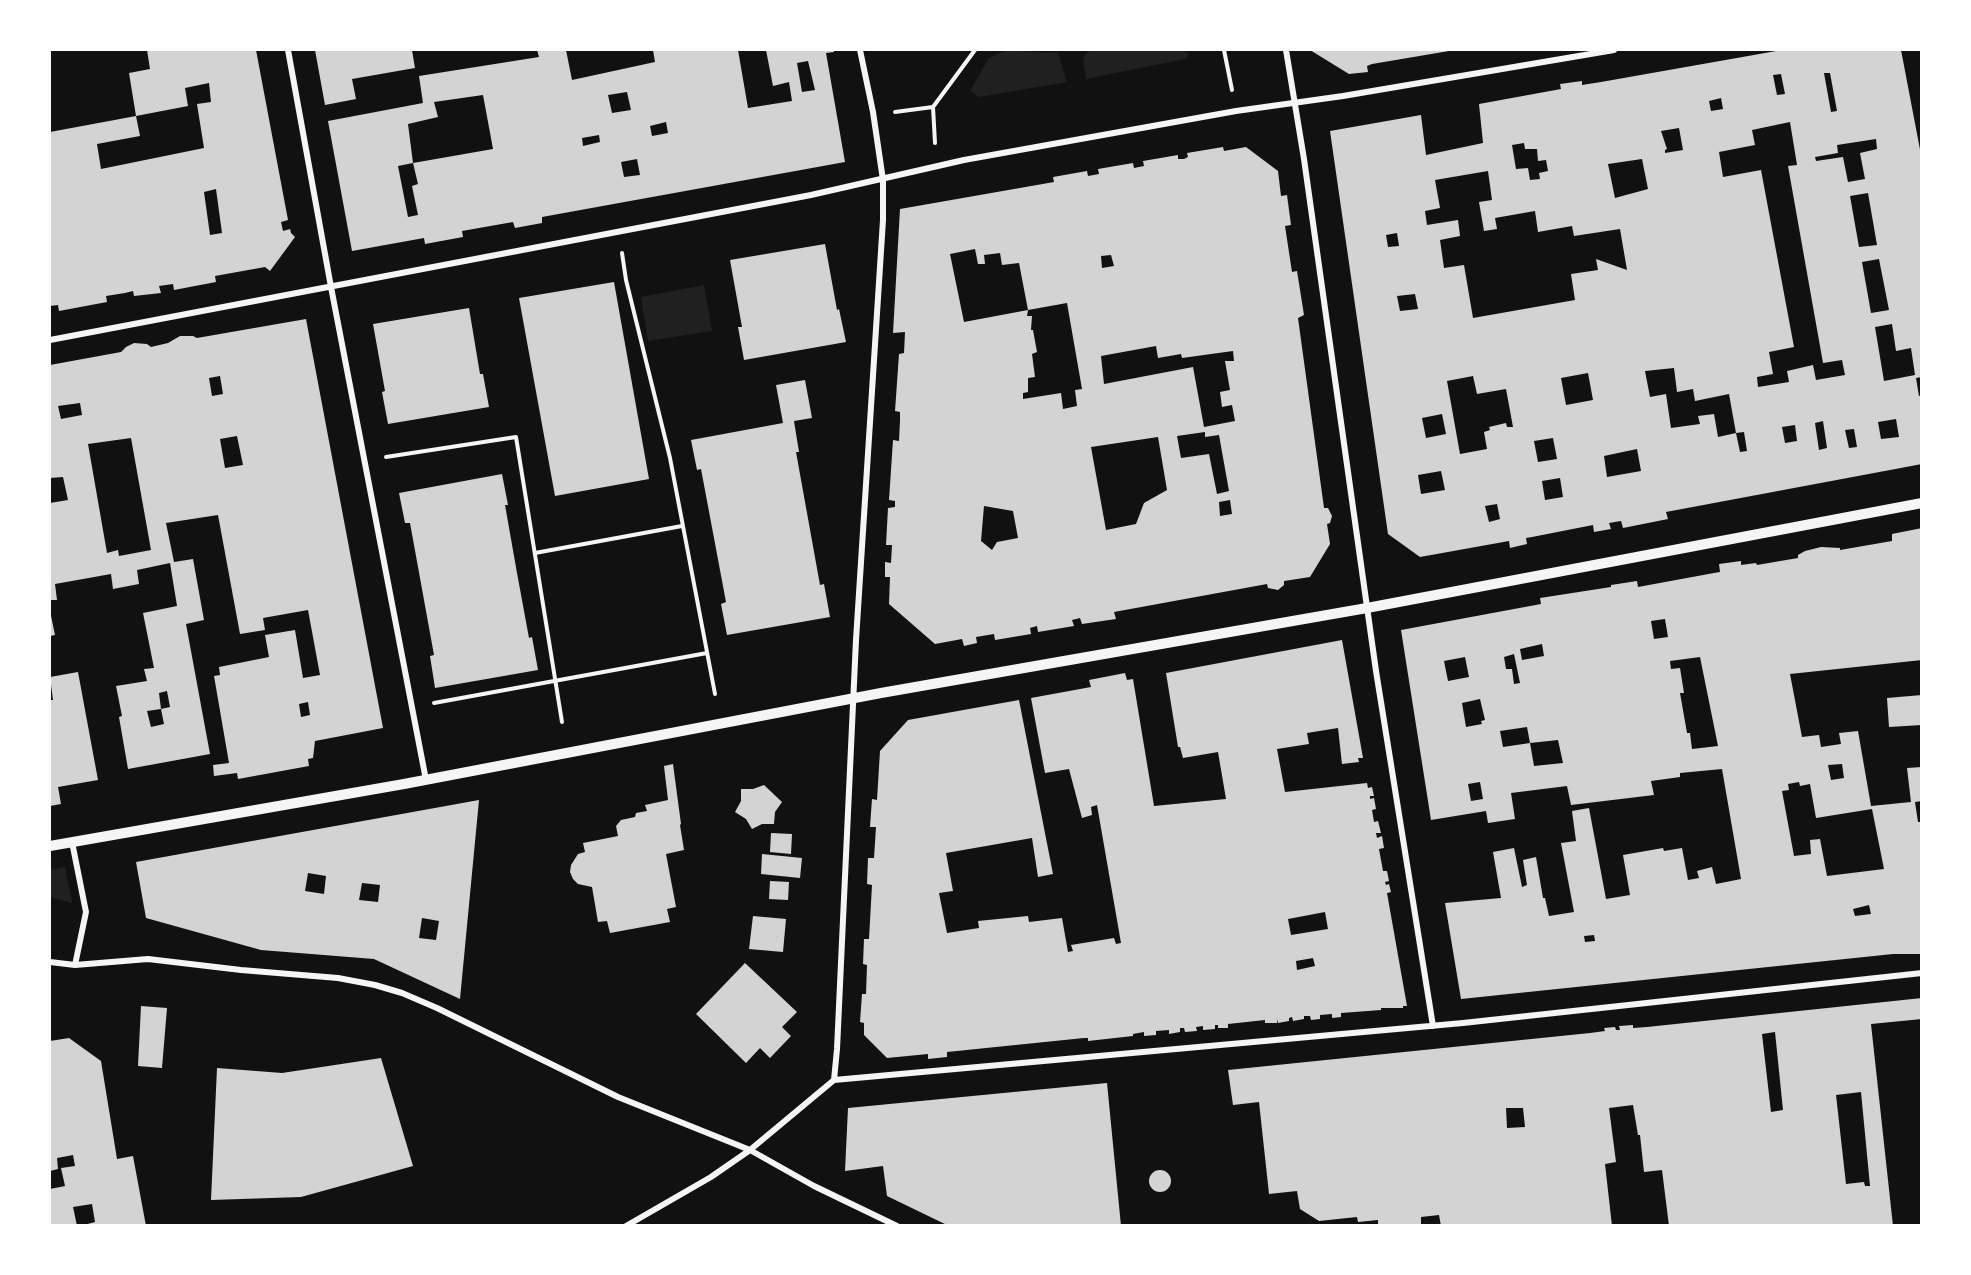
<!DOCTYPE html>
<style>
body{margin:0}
#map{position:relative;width:1971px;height:1275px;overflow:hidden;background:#111;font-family:Helvetica,sans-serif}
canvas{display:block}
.frame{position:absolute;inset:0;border:51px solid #fff;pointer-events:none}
</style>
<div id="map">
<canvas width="1971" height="1275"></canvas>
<div class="frame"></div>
</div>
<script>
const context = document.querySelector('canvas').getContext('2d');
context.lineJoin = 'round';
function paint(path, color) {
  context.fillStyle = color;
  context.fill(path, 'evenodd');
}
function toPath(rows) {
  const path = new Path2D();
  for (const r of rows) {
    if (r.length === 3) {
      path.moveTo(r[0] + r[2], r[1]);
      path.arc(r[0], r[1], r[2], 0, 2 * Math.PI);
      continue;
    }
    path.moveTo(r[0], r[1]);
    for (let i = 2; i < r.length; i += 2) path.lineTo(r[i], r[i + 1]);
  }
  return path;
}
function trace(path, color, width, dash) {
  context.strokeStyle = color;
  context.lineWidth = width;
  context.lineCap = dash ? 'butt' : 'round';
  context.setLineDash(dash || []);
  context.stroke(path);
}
const green = toPath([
 [1007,50,1048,53,1058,52,1067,82,979,97,970,91,989,58],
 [1090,50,1182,50,1189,54,1185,59,1086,79,1083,57],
 [704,285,712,331,648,341,641,297],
 [65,867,72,903,50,897,50,870]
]);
const building = toPath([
 [147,50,256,50,288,220,281,222,283,231,290,229,291,233,295,237,270,271,265,267,215,276,216,282,174,290,173,284,159,286,161,293,134,296,133,291,125,293,106,296,107,302,59,311,58,305,50,306,50,132,136,116,129,73,150,69],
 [209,83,211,102,197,104,204,148,101,169,97,144,140,136,136,116,188,106,185,88],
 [216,189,222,233,210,235,204,192],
 [315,50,412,50,415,68,352,79,356,99,325,105],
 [537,50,566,50,572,80,655,62,653,50,738,50,748,108,792,101,789,82,773,86,766,50,834,50,834,52,826,53,845,162,542,217,542,223,515,228,513,222,462,231,463,237,425,244,424,238,352,251,328,121,423,103,419,76,539,57],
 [808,61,815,90,802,92,797,63],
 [627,92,631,110,612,113,608,95],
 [483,95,493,149,413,163,418,184,412,186,418,215,408,217,398,166,413,163,408,124,438,117,434,102],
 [666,122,668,133,652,136,650,126],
 [599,135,600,142,583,146,582,138],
 [637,159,640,175,624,177,621,162],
 [1310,50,1449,50,1449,51,1372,64,1367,66,1368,72,1349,74],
 [1782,50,1901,50,1922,160,1922,377,1916,378,1919,396,1922,395,1922,464,1666,512,1668,519,1623,528,1621,521,1609,523,1611,529,1594,532,1593,525,1532,537,1526,538,1527,544,1510,548,1509,541,1420,557,1388,534,1330,131,1421,115,1426,155,1483,143,1479,104,1561,89,1560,84,1582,81,1582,85,1601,82],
 [1824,73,1830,73,1837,111,1831,112],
 [1781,74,1785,94,1777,95,1773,75],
 [1721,98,1723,109,1711,111,1709,101],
 [1790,122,1797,165,1788,166,1823,363,1842,360,1845,375,1816,380,1813,365,1787,371,1789,382,1758,387,1757,377,1773,374,1769,352,1794,347,1761,170,1723,177,1719,152,1755,145,1752,130],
 [1679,128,1683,150,1665,153,1665,150,1667,149,1661,131],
 [1876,139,1877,149,1860,153,1865,179,1848,182,1843,157,1816,161,1815,157,1838,153,1837,145],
 [1524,143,1525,149,1537,149,1538,161,1546,160,1548,171,1539,173,1540,179,1530,180,1528,168,1516,169,1512,145],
 [1642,159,1648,189,1615,198,1608,164],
 [1488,171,1492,200,1479,202,1484,231,1497,229,1495,218,1535,211,1538,232,1572,226,1574,236,1620,229,1627,270,1596,259,1598,270,1571,274,1575,300,1473,318,1464,265,1444,268,1440,240,1460,236,1458,220,1427,225,1425,211,1440,208,1435,180],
 [1868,193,1877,245,1859,247,1850,196],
 [1397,233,1399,246,1388,247,1386,235],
 [1879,259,1889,310,1871,313,1862,262],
 [1415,294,1418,309,1400,311,1397,296],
 [1892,324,1896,351,1911,348,1915,375,1884,381,1875,327],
 [1674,368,1677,392,1693,389,1695,401,1729,394,1736,433,1744,432,1747,451,1740,452,1736,433,1718,437,1714,414,1698,416,1700,424,1671,428,1666,394,1650,397,1645,371],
 [1588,373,1593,400,1566,405,1561,378],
 [1473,376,1477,394,1506,389,1513,427,1507,427,1506,423,1489,427,1490,430,1484,432,1487,449,1460,454,1447,381],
 [1442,414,1446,434,1426,438,1422,418],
 [1896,419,1899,437,1881,439,1878,422],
 [1823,421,1827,448,1819,450,1815,423],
 [1795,425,1797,441,1785,443,1782,427],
 [1854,429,1857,447,1849,448,1845,430],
 [1553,438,1557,459,1538,462,1534,441],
 [1637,449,1641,471,1607,477,1604,456],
 [1441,471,1445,490,1421,494,1418,475],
 [1560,478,1563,497,1545,500,1542,481],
 [1497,504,1500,519,1489,522,1485,506],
 [1223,147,1224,151,1246,147,1278,171,1281,196,1287,195,1291,225,1285,226,1292,272,1297,271,1304,315,1298,318,1324,508,1328,508,1332,516,1330,523,1327,524,1330,544,1310,577,1284,581,1284,585,1278,590,1268,588,1267,584,1114,612,1116,619,1082,624,1080,618,1072,620,1074,626,1038,632,1037,626,1030,628,1031,634,995,640,994,634,976,637,977,643,964,646,962,639,935,644,889,604,890,577,885,577,885,562,891,563,892,545,886,545,888,508,895,507,895,501,889,500,893,440,899,441,900,420,900,412,895,411,899,354,904,353,905,332,893,333,900,209,1054,182,1053,177,1087,171,1088,176,1099,174,1098,169,1133,163,1134,168,1144,166,1143,161,1178,155,1178,159,1184,159,1188,157,1187,153],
 [975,249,978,264,985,264,984,255,1000,253,1002,265,1019,263,1028,310,1067,303,1082,389,1075,390,1077,406,1063,409,1061,393,1023,399,1023,393,1028,392,1028,378,1035,377,1032,354,1037,352,1033,330,1031,330,1032,316,1027,316,1028,310,964,322,950,254],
 [1111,255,1114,266,1102,268,1101,256],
 [1156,346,1158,358,1181,354,1182,358,1233,351,1234,361,1225,361,1230,390,1220,392,1222,407,1232,405,1235,421,1204,427,1193,367,1104,384,1101,356],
 [1205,432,1205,437,1219,435,1229,491,1217,494,1209,454,1181,458,1177,436],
 [1158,437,1167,490,1144,503,1136,524,1106,530,1091,447],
 [1230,500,1232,514,1220,516,1219,502],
 [984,506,1013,511,1018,538,997,542,992,550,981,541],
 [825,244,837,310,839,309,846,342,744,360,738,327,742,327,730,260],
 [614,282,649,479,555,496,519,298],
 [469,308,480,374,483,374,489,407,388,424,382,392,385,391,373,324],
 [306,319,383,728,315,741,313,758,308,759,309,766,238,779,237,773,214,776,213,765,229,763,214,676,220,675,219,667,269,657,265,635,295,630,303,678,320,675,308,610,263,618,265,630,240,634,218,515,166,523,174,562,193,559,204,620,186,624,210,754,128,769,119,717,122,716,116,686,147,681,144,669,154,668,143,613,177,606,170,563,137,570,139,584,113,589,111,574,55,584,57,600,50,600,50,503,68,500,63,477,50,478,50,365,121,352,126,347,134,343,147,344,151,347,168,343,180,336,193,336,197,338],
 [220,376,223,394,212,396,209,378],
 [80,403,82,415,61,419,58,406],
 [237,436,243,465,225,468,220,439],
 [131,438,151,550,119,556,118,550,107,553,88,444],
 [167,691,170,707,161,709,164,724,151,727,147,711,161,709,159,693],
 [308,702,310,715,301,717,299,704],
 [805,380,812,418,794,421,799,452,796,452,820,585,824,584,830,617,727,635,721,604,726,602,701,469,697,470,691,440,783,423,776,385],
 [502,474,508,505,505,505,517,573,529,638,532,637,538,670,435,688,430,656,434,655,410,523,405,523,399,493],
 [1922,528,1922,660,1790,674,1802,737,1819,735,1821,747,1841,744,1839,733,1858,731,1871,806,1911,802,1907,768,1922,767,1922,801,1915,802,1918,822,1922,822,1922,954,1893,954,1461,999,1445,903,1501,898,1493,852,1514,848,1522,887,1527,885,1523,860,1536,857,1543,898,1545,898,1549,916,1574,912,1561,843,1576,841,1572,811,1589,808,1606,899,1630,895,1623,855,1663,848,1664,851,1682,848,1688,880,1699,878,1697,871,1712,867,1716,884,1741,879,1722,769,1680,773,1680,777,1651,781,1654,795,1571,805,1567,786,1511,793,1515,819,1488,823,1486,811,1431,820,1401,630,1541,604,1540,598,1611,587,1611,585,1637,581,1638,587,1714,573,1720,572,1719,564,1741,561,1741,565,1756,563,1757,565,1798,558,1798,555,1805,551,1821,547,1840,548,1840,550,1892,541,1892,534],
 [1665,619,1668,637,1654,639,1651,621],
 [1542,644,1544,656,1522,660,1520,649],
 [1514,654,1520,683,1514,684,1512,669,1506,669,1504,657],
 [1465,657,1469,677,1448,681,1444,661],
 [1700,657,1718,746,1692,749,1690,733,1687,733,1680,693,1684,693,1680,668,1671,669,1670,661],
 [1480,699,1485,720,1481,721,1482,724,1466,727,1462,703],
 [1527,727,1530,743,1558,740,1563,763,1534,766,1530,743,1503,747,1500,731],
 [1842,764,1844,778,1831,780,1828,765],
 [1480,782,1483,799,1471,801,1468,784],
 [1799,782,1800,786,1810,784,1816,818,1872,809,1884,869,1827,876,1820,839,1810,840,1811,854,1794,856,1782,791,1789,790,1788,784],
 [1869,905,1871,914,1855,916,1853,909],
 [1594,935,1595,941,1585,942,1584,936],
 [50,611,55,635,50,636],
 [1342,640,1363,758,1358,758,1359,762,1342,764,1338,728,1307,733,1309,744,1277,749,1285,792,1367,783,1368,788,1372,787,1374,796,1370,796,1370,799,1374,798,1376,809,1372,810,1374,822,1378,821,1381,833,1376,833,1377,838,1382,836,1384,848,1379,849,1383,871,1387,871,1389,881,1385,882,1386,885,1389,884,1391,892,1387,893,1407,1006,1403,1006,1403,1008,1381,1008,1381,1010,1341,1013,1341,1017,1332,1018,1332,1014,1320,1015,1320,1019,1311,1020,1310,1016,1304,1016,1304,1019,1293,1021,1292,1017,1289,1018,1289,1021,1278,1023,1277,1019,1277,1023,1265,1023,1265,1020,1228,1024,1228,1028,1218,1028,1218,1025,1215,1025,1215,1029,1203,1030,1203,1026,1196,1027,1197,1031,1185,1032,1184,1028,1180,1028,1180,1032,1169,1034,1169,1030,1156,1031,1156,1035,1144,1036,1144,1032,1133,1034,1133,1036,1088,1041,1088,1038,1084,1038,947,1052,947,1057,928,1059,928,1054,887,1058,864,1035,864,1023,860,1022,862,994,866,994,867,965,863,964,864,939,869,939,872,885,867,884,868,858,874,858,876,827,870,827,872,799,877,800,880,751,908,720,1019,700,1053,874,1038,877,1032,838,946,853,953,891,939,893,947,933,979,928,978,921,1028,916,1029,922,1062,918,1068,952,1073,951,1071,945,1114,938,1116,944,1121,943,1097,805,1091,807,1092,815,1082,818,1069,769,1045,773,1031,698,1091,687,1089,680,1125,673,1127,680,1133,679,1154,806,1226,799,1218,752,1183,758,1180,747,1178,747,1166,673],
 [1325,912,1328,929,1291,935,1288,919],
 [1313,958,1315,966,1297,970,1296,961],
 [78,672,98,780,58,787,61,804,50,806,50,700,53,700,50,677],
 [1922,695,1922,725,1889,727,1887,698],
 [673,764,681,824,680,825,684,850,666,854,676,907,667,909,670,922,610,933,607,921,598,922,592,887,578,884,573,879,570,872,571,865,578,854,585,852,583,843,618,836,616,826,621,820,635,817,636,813,647,811,645,805,668,800,664,766],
 [764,785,782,802,775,812,774,824,762,824,752,829,746,819,735,812,741,801,741,789,753,789],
 [479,800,460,999,374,959,261,950,146,918,136,862],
 [308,873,326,876,324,894,305,891],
 [362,883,380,885,378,902,359,900],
 [422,918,439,921,436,940,419,938],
 [771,833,792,834,791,854,770,852],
 [762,854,802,858,800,878,761,874],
 [770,881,789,882,788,900,769,899],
 [753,916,786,919,783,952,749,949],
 [745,963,797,1012,782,1027,791,1036,770,1058,760,1048,746,1063,696,1014],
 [1922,998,1922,1019,1871,1024,1893,1226,1669,1226,1662,1170,1644,1172,1640,1135,1638,1135,1633,1105,1609,1108,1616,1162,1605,1164,1612,1226,1441,1226,1439,1215,1421,1217,1421,1226,1378,1226,1378,1220,1358,1222,1357,1217,1319,1221,1300,1209,1297,1191,1269,1194,1259,1102,1233,1105,1228,1070,1590,1033,1605,1031,1604,1028,1615,1027,1616,1030,1620,1030,1619,1026,1633,1025,1633,1028,1647,1027],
 [1775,1032,1783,1110,1771,1112,1762,1034],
 [1861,1092,1870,1186,1865,1186,1864,1182,1846,1184,1836,1095],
 [1506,1108,1523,1108,1525,1127,1507,1128],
 [141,1006,167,1008,162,1068,138,1066],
 [69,1038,101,1061,117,1159,133,1156,146,1226,80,1226,95,1222,92,1204,73,1207,77,1226,50,1226,50,1189,65,1186,61,1168,75,1166,73,1155,57,1158,58,1169,50,1171,50,1041],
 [381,1058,413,1166,301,1197,211,1200,217,1068,282,1073],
 [1107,1083,1121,1226,949,1226,887,1196,883,1166,845,1171,848,1108],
 [1160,1181,11]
]);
const path = toPath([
 [1224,50,1232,90],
 [895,112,933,107],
 [935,143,933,107,975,50],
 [622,253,626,280,670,458,715,694],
 [386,457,516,437,562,722],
 [535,553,682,526],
 [434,703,707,653]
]);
const minor = toPath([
 [288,50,331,287,426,780],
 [1286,50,1304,159,1376,671,1433,1026],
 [50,340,811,195,964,160,1236,111,1343,96,1614,50],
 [72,842,86,912,75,965],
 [50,962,75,965,148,959,241,970,338,978,375,985,402,993,437,1008,618,1097,750,1150,814,1186,897,1226],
 [834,1080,837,1049,856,640,883,220,883,180,873,112,860,50],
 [626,1226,711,1177,750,1150,834,1080,1463,1023,1922,973]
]);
const tertiary = toPath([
 [50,846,404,784,881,693,1367,608,1922,503]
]);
paint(green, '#202020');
paint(building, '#d3d3d3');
trace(path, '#f5f5f5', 4);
trace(minor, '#f5f5f5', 6);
trace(tertiary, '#f5f5f5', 10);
</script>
